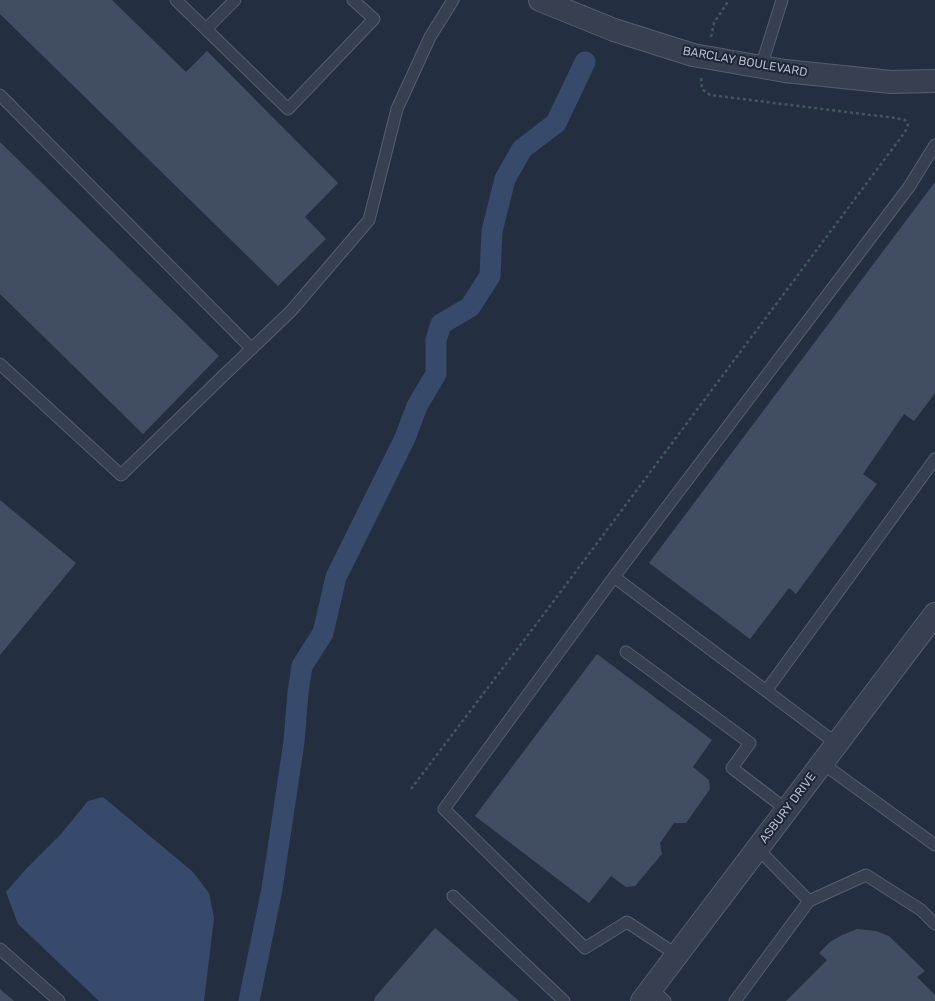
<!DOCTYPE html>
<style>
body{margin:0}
canvas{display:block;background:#232e41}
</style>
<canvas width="935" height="1001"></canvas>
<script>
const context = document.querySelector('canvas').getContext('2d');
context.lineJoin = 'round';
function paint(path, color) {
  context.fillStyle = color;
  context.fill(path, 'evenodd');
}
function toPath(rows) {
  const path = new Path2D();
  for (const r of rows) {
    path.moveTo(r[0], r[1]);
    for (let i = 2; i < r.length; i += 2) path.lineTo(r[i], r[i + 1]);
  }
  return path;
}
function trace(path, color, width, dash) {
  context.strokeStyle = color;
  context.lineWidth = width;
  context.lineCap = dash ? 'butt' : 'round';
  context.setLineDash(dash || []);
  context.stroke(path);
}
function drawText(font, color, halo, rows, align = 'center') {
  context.font = font + ' Rubik,sans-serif';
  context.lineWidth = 4;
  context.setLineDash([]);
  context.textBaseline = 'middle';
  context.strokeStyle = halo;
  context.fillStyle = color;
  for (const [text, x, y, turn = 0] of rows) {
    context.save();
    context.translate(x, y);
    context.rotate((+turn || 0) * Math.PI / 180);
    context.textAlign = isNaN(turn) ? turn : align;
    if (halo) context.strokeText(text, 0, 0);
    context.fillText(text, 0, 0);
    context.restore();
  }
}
const water = toPath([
 [103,797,193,872,209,893,214,918,204,1001,99,1001,18,924,6,892,26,869,61,834,88,801]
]);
const canal = toPath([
 [249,1001,272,889,294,742,298,692,302,666,323,633,336,577,405,438,417,406,436,374,436,340,441,324,470,307,490,276,492,231,505,179,522,149,556,123,585,62]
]);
const building = toPath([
 [0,0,112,0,186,72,207,51,338,183,305,217,326,239,278,286,0,14],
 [0,142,219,356,143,434,0,294],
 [935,182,935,393,914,421,904,414,863,474,877,484,796,594,789,588,750,639,649,563],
 [0,500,76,563,0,655],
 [597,654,712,740,693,767,709,780,710,789,686,823,674,823,660,843,662,854,635,886,626,887,611,876,589,903,475,816],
 [435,928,519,1001,374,1001,375,997],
 [857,929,876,931,889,936,925,971,917,977,935,995,935,1001,786,1001,827,960,819,953,830,942,842,935],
 [0,989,14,1001,0,1001]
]);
const path = toPath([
 [711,37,714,23,729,0],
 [411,789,553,602,905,132,908,125,905,120,895,118,710,95,702,89,701,77]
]);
const service = toPath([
 [176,0,288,109,374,19,353,0],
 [206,29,235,0],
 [761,67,782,0],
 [0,95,252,349],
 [0,364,121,475,222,377,291,311,369,220,397,109,430,37,453,0],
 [614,577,837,744],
 [626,652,750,743,732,768,787,810],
 [766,691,935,459],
 [822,763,935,845],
 [758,849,809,901],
 [453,896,564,1001],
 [0,949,59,1001],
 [677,955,627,922,585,948,444,809,614,577,909,187,935,145],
 [651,988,665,1001],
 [735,1001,809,901,866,875,921,910,935,924]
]);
const minor = toPath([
 [642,1001,935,614]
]);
const tertiary = toPath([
 [540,0,614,30,693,55,785,71,891,82,935,81]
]);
const streetNames = [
 ["BARCLAY BOULEVARD",745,62,10],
 ["ASBURY DRIVE",788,808,-53]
];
paint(water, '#374a6b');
trace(canal, '#374a6b', 21);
paint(building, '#414d63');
trace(service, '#555e6e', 13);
trace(minor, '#555e6e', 24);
trace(tertiary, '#555e6e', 24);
trace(path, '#40585b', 2.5, [3, 3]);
trace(service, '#374050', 11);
trace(minor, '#374050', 22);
trace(tertiary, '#374050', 22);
drawText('12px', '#b3bbcb', '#1c2535', streetNames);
</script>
